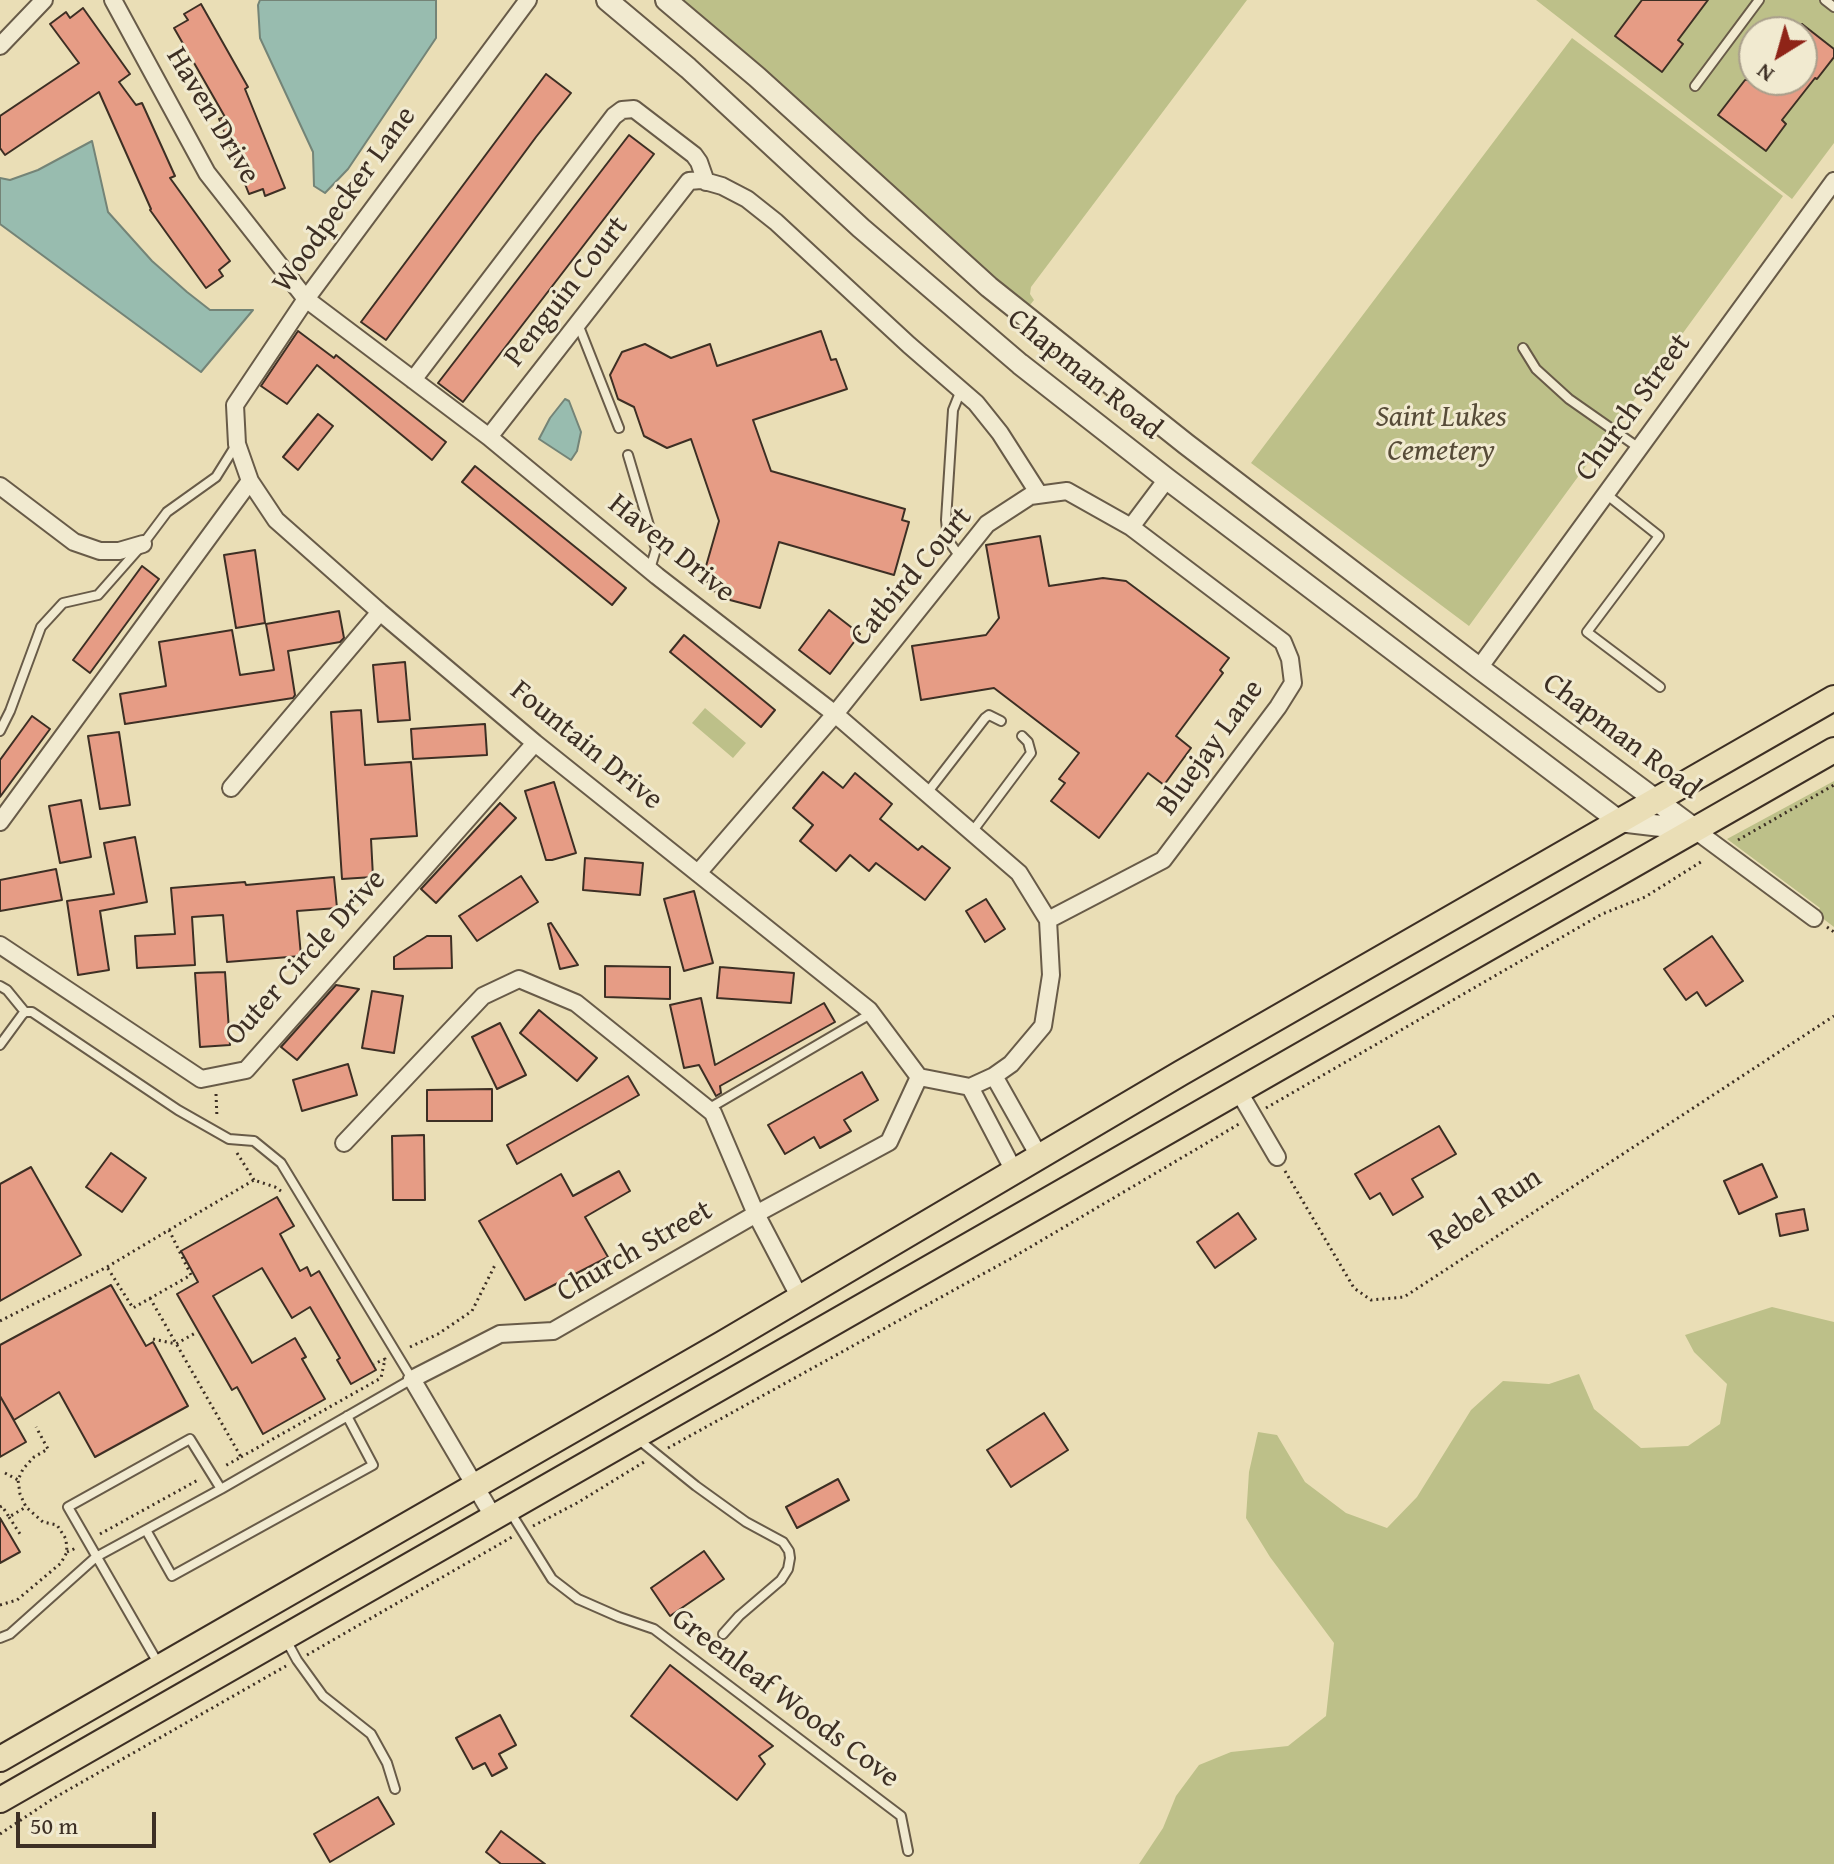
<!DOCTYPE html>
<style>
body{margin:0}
#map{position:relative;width:1834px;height:1864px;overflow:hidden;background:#eadeb6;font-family:"Gentium Book Plus",serif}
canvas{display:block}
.north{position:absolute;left:1738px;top:16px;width:80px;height:80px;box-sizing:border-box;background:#f1ead0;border:2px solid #a99f8b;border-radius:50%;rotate:217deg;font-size:22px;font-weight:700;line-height:32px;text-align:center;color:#3d2f24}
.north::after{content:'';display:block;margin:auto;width:28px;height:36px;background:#8f2418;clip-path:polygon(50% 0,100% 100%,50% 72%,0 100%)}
.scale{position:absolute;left:16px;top:1812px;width:140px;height:36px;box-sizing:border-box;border:4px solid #3d2f24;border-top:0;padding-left:10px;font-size:24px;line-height:28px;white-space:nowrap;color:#3d2f24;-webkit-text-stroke:6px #f1ead0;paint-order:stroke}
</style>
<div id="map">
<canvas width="1834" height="1864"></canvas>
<div class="north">N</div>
<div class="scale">50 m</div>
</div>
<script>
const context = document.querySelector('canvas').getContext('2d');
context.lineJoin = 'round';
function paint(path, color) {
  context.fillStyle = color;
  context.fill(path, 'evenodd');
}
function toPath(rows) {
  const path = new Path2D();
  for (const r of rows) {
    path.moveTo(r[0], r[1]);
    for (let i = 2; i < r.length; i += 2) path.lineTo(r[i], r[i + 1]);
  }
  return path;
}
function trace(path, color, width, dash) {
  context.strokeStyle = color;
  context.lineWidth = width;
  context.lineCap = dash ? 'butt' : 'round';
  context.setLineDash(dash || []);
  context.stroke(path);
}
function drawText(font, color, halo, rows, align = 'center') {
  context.font = font + ' "Gentium Book Plus",serif';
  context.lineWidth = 6;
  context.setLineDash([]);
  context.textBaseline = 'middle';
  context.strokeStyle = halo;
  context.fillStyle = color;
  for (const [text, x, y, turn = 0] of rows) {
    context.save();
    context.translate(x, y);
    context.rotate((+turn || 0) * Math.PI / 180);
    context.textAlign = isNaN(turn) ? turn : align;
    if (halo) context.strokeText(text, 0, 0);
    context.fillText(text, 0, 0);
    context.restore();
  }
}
const green = toPath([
 [683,0,1247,0,1031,287,1030,294,1034,300,1030,305,996,278,764,69],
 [1536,0,1834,0,1834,143,1792,199],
 [1754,32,1802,32,1802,80,1754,80],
 [1572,38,1783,196,1469,626,1251,463],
 [705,708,746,743,733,758,692,723],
 [1834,781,1834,927,1817,914,1820,908,1727,839],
 [1772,1307,1834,1322,1834,1864,1139,1864,1163,1828,1176,1796,1199,1765,1231,1752,1288,1746,1326,1716,1334,1643,1270,1557,1246,1518,1249,1472,1258,1432,1277,1435,1305,1482,1346,1513,1387,1528,1417,1497,1471,1410,1503,1381,1549,1384,1579,1374,1594,1409,1641,1448,1688,1446,1720,1424,1727,1384,1694,1352,1685,1335]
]);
const water = toPath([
 [260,0,436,0,436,38,348,169,325,193,314,186,313,152,260,38,258,5,260,0],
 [92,141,108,212,152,261,187,292,210,310,253,310,201,372,0,224,0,178,10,180,38,170,92,141],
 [565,399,569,401,581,432,577,451,571,460,539,439,550,418,565,399]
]);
const building = toPath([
 [1642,0,1708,0,1678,40,1683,44,1662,72,1615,36,1642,0],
 [201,4,248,87,245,89,285,188,265,196,263,189,249,194,219,119,225,117,174,28,188,20,184,14,201,4],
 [83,8,130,74,119,82,136,105,142,103,175,176,170,178,230,261,219,270,223,276,206,288,150,210,151,209,99,92,5,155,0,148,0,116,79,63,50,24,66,12,70,18,83,8],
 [1802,24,1834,49,1834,57,1817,79,1815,78,1782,120,1786,124,1766,151,1718,115,1745,80,1802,80,1802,24],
 [546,74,571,93,536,137,386,340,361,322,546,74],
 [629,135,654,154,463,402,438,383,629,135],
 [298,331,334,358,336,355,446,442,432,460,317,365,287,404,261,386,298,331],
 [821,331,831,360,836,359,847,389,753,420,771,471,905,509,902,520,909,522,894,575,779,542,760,608,730,600,731,596,710,590,712,583,702,580,719,521,691,439,667,448,644,436,634,407,618,399,610,375,622,352,645,344,671,358,710,344,717,366,821,331],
 [318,414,333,426,298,470,283,457,318,414],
 [475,466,626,588,612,605,462,482,475,466],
 [1040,536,1049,586,1103,578,1126,581,1229,658,1220,670,1223,673,1176,736,1191,748,1164,785,1148,773,1099,838,1051,801,1065,783,1059,779,1079,753,994,688,921,700,912,646,986,635,999,618,986,545,1040,536],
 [255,550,265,623,236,628,224,555,255,550],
 [142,566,159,579,90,673,73,660,142,566],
 [829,610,860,634,830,674,799,650,829,610],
 [339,611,344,638,340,642,288,651,295,695,293,698,125,724,120,694,166,686,159,642,232,630,240,675,274,670,266,624,339,611],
 [684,635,775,710,761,727,670,652,684,635],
 [405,662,410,720,378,722,373,665,405,662],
 [361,710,365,765,411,762,417,836,371,839,373,877,342,879,331,712,361,710],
 [32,716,50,729,0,797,0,760,32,716],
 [485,724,487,755,413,759,411,729,485,724],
 [119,732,130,805,100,809,88,736,119,732],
 [823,772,843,788,855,773,892,804,880,819,918,850,922,846,950,868,925,900,876,863,869,871,850,855,836,871,800,841,813,825,793,808,823,772],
 [554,782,576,853,552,860,546,860,525,791,554,782],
 [81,800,91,857,60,863,49,806,81,800],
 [500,803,516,818,436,903,421,889,500,803],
 [135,837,147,902,100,911,109,970,78,975,67,901,114,894,104,843,135,837],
 [585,858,643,863,640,895,583,890,585,858],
 [56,869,62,900,0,911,0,880,56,869],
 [521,876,538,902,477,941,459,916,521,876],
 [334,877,337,908,297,911,301,956,227,962,223,915,192,917,195,965,137,968,135,936,175,934,171,888,245,882,246,885,334,877],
 [694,891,713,963,684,971,664,899,694,891],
 [986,899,1005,929,985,942,966,911,986,899],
 [551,923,578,965,560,969,548,924,551,923],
 [427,936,451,936,452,968,394,969,394,957,427,936],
 [1712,936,1743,981,1706,1006,1697,992,1686,1000,1664,969,1712,936],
 [605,966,670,967,670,999,605,997,605,966],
 [720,967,794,973,791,1003,717,998,720,967],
 [225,972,230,1045,200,1047,195,973,225,972],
 [336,985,359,989,297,1060,281,1047,336,985],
 [372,991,403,996,394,1053,362,1048,372,991],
 [701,998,715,1065,824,1003,835,1022,720,1086,721,1093,716,1096,699,1065,684,1068,670,1005,701,998],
 [539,1010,597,1058,577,1081,520,1033,539,1010],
 [500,1023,526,1075,497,1089,472,1037,500,1023],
 [348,1064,357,1095,302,1111,293,1080,348,1064],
 [862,1072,878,1100,844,1120,851,1131,820,1148,814,1137,785,1154,768,1125,862,1072],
 [628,1076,639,1095,517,1164,507,1145,628,1076],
 [492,1089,492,1121,427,1121,427,1090,492,1089],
 [1439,1126,1456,1154,1412,1179,1423,1197,1393,1215,1380,1193,1370,1199,1355,1174,1439,1126],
 [424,1135,425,1200,393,1200,392,1136,424,1135],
 [111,1153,146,1178,122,1212,86,1187,111,1153],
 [1762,1164,1777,1197,1739,1214,1724,1181,1762,1164],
 [31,1167,81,1255,0,1301,0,1184,31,1167],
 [619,1171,630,1191,585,1217,608,1257,525,1300,479,1221,561,1174,573,1196,619,1171],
 [277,1197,294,1226,280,1234,300,1271,307,1267,311,1276,319,1271,376,1370,351,1384,337,1360,340,1358,310,1307,292,1318,262,1268,213,1296,252,1363,295,1338,306,1357,302,1359,325,1399,263,1434,237,1387,232,1390,177,1294,198,1282,181,1251,277,1197],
 [1804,1209,1808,1230,1780,1236,1776,1214,1804,1209],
 [1238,1213,1256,1239,1215,1268,1197,1242,1238,1213],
 [111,1285,146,1346,153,1342,188,1406,95,1457,59,1392,14,1420,0,1396,0,1345,111,1285],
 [0,1396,26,1442,0,1457,0,1396],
 [1044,1413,1068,1450,1011,1487,987,1450,1044,1413],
 [838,1479,849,1500,797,1528,786,1507,838,1479],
 [0,1518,20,1552,0,1563,0,1518],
 [704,1551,724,1579,670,1616,651,1588,704,1551],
 [670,1665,773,1746,759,1756,765,1764,737,1800,631,1716,670,1665],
 [500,1715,516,1745,499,1754,507,1768,492,1776,485,1763,473,1769,456,1738,500,1715],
 [378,1797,394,1824,330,1862,314,1834,378,1797],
 [501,1831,545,1864,501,1864,486,1852,501,1831]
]);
const path = toPath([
 [1738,840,1834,785],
 [1827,927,1834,932],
 [216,1094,217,1118],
 [1266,1108,1602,914,1645,897,1704,860],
 [237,1153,254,1180],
 [1285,1171,1354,1288,1371,1300,1404,1297,1834,1016],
 [169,1230,254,1180,275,1187,281,1191],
 [150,1298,241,1457,223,1467],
 [0,1321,107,1267,169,1230,191,1275,133,1308,107,1267],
 [153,1339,176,1344,197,1332],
 [410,1347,438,1334,472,1311,495,1265],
 [668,1448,1010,1259,1239,1124],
 [241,1457,381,1378,385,1359,374,1364],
 [5,1473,18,1480],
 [0,1507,2,1506,9,1517,26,1507],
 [9,1517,20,1534],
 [533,1526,577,1503,644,1462],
 [100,1534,198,1480],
 [67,1552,76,1548],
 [0,1605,17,1600,61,1563,67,1552,66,1539,57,1525,43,1522,26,1507,20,1494,18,1480,23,1469,34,1457,48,1449,36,1427],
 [307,1655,512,1537],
 [0,1834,54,1798,286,1666]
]);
const service = toPath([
 [1825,0,1834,7],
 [1695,86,1759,0],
 [578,324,619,428],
 [1523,348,1536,369,1569,399,1639,448],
 [628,455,656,549,650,569],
 [1606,494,1659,536,1587,632,1660,687],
 [960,557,948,540,946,520,953,410,961,390],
 [0,731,10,711,41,627,63,603,98,595,143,544,167,512,216,477,236,445],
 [927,793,985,718,989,715,1001,721],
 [972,832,1031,753,1028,742,1022,736],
 [0,986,7,990,25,1012],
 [0,1045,22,1015,25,1012,32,1012,178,1110,229,1139,254,1141,281,1163,412,1379,221,1489,96,1557,10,1634,0,1638],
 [708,1109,872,1013],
 [639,1440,696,1486,746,1522,783,1542,789,1551,790,1558,788,1569,781,1580,739,1616,723,1634],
 [509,1510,552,1579,578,1599,619,1617,654,1629,901,1816,908,1851],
 [146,1530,172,1576,373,1465,347,1416],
 [285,1638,297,1660,323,1696,371,1734,387,1763,395,1789],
 [158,1663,68,1507,190,1439,221,1489]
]);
const minor = toPath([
 [113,0,207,173,306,299,489,437,657,576,835,714,1019,873,1048,920,1051,975,1043,1026,1011,1064,994,1076,970,1087,919,1077,889,1142,756,1214,553,1331,500,1334,412,1379,494,1518],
 [528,0,306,299,235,405,237,444,250,481,276,520,380,612,535,743,869,1010,919,1077],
 [0,46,44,0],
 [413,380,614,116,622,110,634,109,694,155,699,162,706,182],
 [489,437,689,181,701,180,722,186,747,199,776,222,909,345,976,403,1000,433,1039,494],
 [0,486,74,542,100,551,119,551,143,544],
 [1479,668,1834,181],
 [231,788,380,612],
 [0,822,250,481],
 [1695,830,1814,918],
 [698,873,835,714,987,524,1030,496,1067,491,1131,527],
 [1048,920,1163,860,1278,707,1293,683,1290,659,1283,642,1131,527,1167,479],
 [0,945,201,1079,246,1070,535,743],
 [994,1076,1039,1156],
 [970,1087,1014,1171],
 [1239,1092,1277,1157],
 [344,1143,483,996,519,979,576,1003,713,1113,756,1214,800,1298]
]);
const tertiary = toPath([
 [607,0,688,68,861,228,1020,364,1167,479,1619,821,1695,830],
 [666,0,757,77,989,287,1186,444,1479,668,1692,827]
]);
const primary = toPath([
 [0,1759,722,1344,1181,1073,1834,698],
 [0,1800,1834,750]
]);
const streetNames = [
 ["Haven Drive",212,116,59],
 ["Woodpecker Lane",345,200,-54],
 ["Penguin Court",567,292,-52],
 ["Chapman Road",1084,375,39],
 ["Church Street",1634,408,-54],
 ["Haven Drive",671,549,39],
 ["Catbird Court",912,577,-50],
 ["Chapman Road",1621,737,37],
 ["Fountain Drive",586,746,39],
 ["Bluejay Lane",1211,748,-54],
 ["Outer Circle Drive",306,958,-48],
 ["Rebel Run",1486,1210,-33],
 ["Church Street",635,1252,-30],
 ["Greenleaf Woods Cove",785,1699,37]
];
const parkNames = [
 ["Saint Lukes",1441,418],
 ["Cemetery",1441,452]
];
paint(green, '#bdc089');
paint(water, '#98bcaf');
trace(water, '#748477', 2);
paint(building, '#e69c85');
trace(building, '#3d2f24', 2);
trace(service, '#685b48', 12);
trace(minor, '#685b48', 20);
trace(tertiary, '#685b48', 24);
trace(primary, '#3d2f24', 28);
trace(path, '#3d2f24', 3, [2, 4]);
trace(service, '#f1ead0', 8);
trace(minor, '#f1ead0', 16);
trace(tertiary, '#f1ead0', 20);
trace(primary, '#eadeb6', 24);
drawText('30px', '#3d2f24', '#f1ead0', streetNames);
drawText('italic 30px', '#574c38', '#f1ead0', parkNames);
</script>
